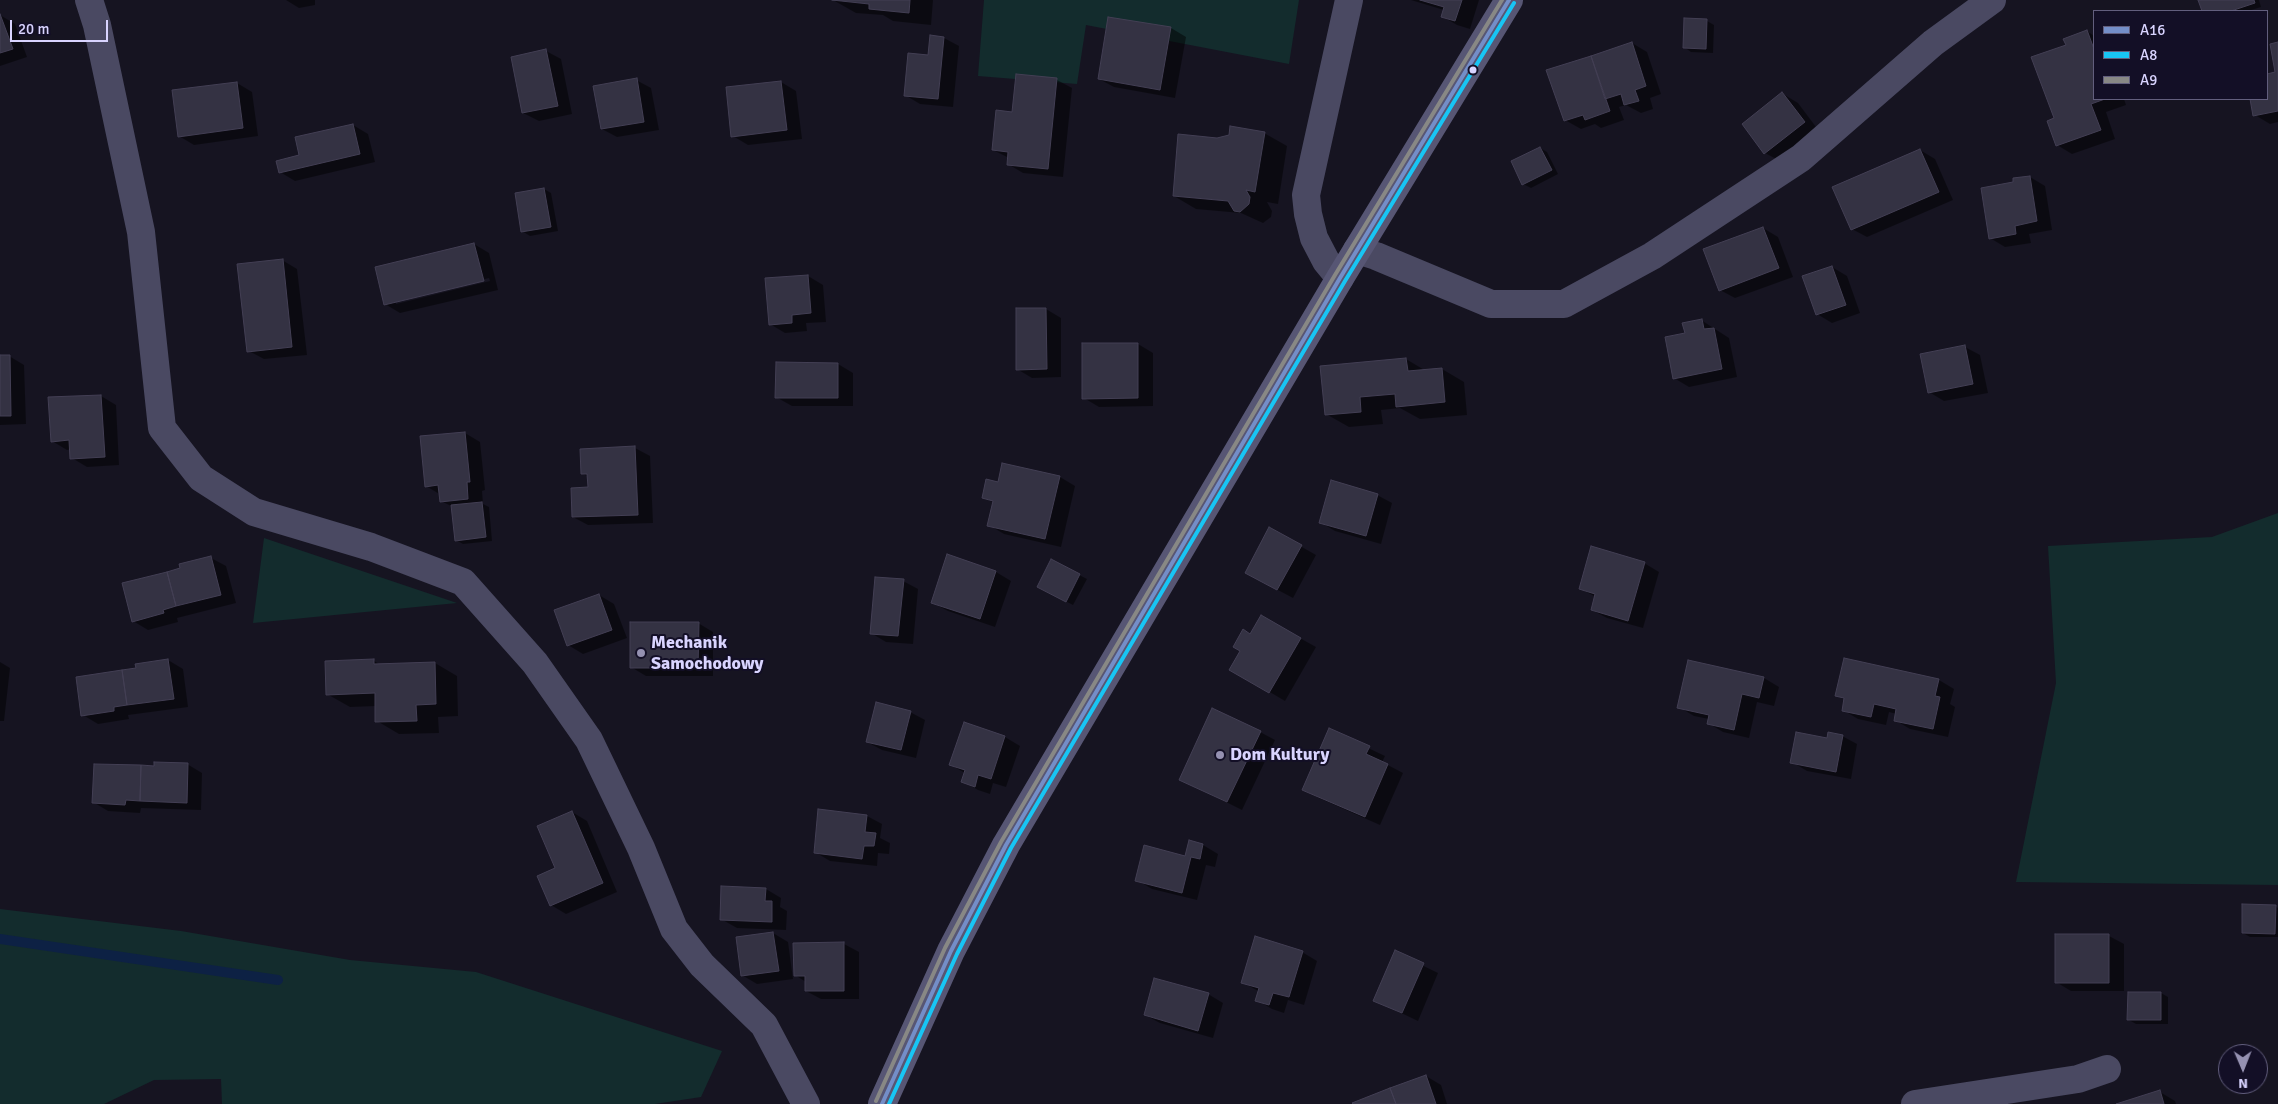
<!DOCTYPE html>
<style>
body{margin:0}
#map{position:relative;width:2278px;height:1104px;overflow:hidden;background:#161421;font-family:Signika,sans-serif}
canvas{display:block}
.legend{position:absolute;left:2093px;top:10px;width:175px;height:90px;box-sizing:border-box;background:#130f26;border:1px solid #625e7d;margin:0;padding:6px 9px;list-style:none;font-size:15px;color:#d9d4ff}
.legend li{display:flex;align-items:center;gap:10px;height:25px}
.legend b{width:25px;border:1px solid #625e7d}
.north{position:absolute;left:2218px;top:1044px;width:50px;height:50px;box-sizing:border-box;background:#130f26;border:1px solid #625e7d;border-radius:50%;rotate:179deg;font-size:14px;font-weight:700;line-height:20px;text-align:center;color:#d9d4ff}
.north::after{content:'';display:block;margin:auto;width:18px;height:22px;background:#9591b1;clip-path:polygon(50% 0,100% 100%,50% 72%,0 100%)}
.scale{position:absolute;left:10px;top:20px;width:98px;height:22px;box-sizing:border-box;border:2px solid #d9d4ff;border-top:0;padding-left:6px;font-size:15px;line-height:18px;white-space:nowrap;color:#d9d4ff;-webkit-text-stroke:4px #130f26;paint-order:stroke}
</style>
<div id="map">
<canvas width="2278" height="1104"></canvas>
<ul class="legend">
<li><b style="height:6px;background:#748ec8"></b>A16</li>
<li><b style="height:6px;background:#18c5f4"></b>A8</li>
<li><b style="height:6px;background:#888885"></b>A9</li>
</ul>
<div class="north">N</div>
<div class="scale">20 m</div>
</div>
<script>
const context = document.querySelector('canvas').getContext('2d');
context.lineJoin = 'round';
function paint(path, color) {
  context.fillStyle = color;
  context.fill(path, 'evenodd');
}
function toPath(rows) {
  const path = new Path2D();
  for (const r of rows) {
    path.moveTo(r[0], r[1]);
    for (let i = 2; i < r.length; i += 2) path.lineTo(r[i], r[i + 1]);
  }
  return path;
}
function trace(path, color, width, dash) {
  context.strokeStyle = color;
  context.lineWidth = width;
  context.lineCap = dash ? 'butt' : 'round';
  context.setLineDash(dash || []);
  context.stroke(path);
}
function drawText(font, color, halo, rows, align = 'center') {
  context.font = font + ' Signika,sans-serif';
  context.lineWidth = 4;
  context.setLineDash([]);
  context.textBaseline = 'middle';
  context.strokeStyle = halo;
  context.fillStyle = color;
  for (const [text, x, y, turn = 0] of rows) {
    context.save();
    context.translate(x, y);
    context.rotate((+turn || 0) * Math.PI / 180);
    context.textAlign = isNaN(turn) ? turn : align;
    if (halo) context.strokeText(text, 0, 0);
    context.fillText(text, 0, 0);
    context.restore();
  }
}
const green = toPath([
 [984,0,1299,0,1289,64,1086,25,1077,84,978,76],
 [2278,513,2278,885,2016,882,2056,683,2048,546,2212,537],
 [264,538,457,603,253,623],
 [0,909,181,931,350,960,476,972,722,1051,701,1097,655,1104,222,1104,221,1079,154,1080,104,1104,0,1104]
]);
const shadow = toPath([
 [286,0,315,0,315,5,299,8],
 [833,0,933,0,931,25,893,21,883,15,856,13],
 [1411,0,1479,0,1470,29,1457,25,1442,16,1444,10],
 [2199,0,2259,0,2261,7,2248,11,2203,11],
 [0,15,15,24,27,57,0,66],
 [1707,21,1714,25,1713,53,1691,52,1684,47],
 [1171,28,1186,37,1175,98,1114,87,1099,79],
 [2087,31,2094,36,2094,99,2124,99,2126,105,2106,112,2115,139,2072,154,2057,145,2055,119,2067,46],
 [944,38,959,46,953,107,920,104,905,95,929,57],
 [1632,43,1647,52,1661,94,1650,98,1653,109,1641,113,1626,105,1619,107,1624,120,1601,128,1595,124,1581,129,1565,120],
 [2278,43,2278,122,2270,124,2255,115,2251,99,2267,99,2267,76,2277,73],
 [546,51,561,59,572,114,539,121,523,113],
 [1017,76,1057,80,1072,88,1063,177,1023,173,1008,164,1009,158,993,150,1014,113],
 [636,80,651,88,659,130,617,137,602,129],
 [781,82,796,91,802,139,748,145,733,136],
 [237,83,252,92,258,136,194,145,179,136],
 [1783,94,1798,103,1819,131,1780,161,1765,153],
 [353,125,368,134,375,162,295,181,280,172,301,156],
 [1264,133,1287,146,1278,204,1267,202,1272,211,1271,217,1263,223,1241,213,1196,209,1174,196,1217,139],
 [1540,148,1547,152,1558,174,1531,188,1523,184],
 [1920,150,1935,159,1953,200,1867,237,1852,229],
 [2030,177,2045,186,2052,230,2029,234,2031,243,2005,247,1990,238,2015,183],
 [544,189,551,193,558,231,530,236,522,231],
 [1763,228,1778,237,1793,277,1735,298,1720,290],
 [474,244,489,253,498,290,400,313,385,304],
 [489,278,490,281,396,304,396,301],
 [282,260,297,269,307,355,264,359,249,351],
 [1832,267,1847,276,1860,313,1832,323,1817,314],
 [808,276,823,285,826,322,806,323,807,331,785,333,770,324],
 [1046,309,1061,318,1061,377,1032,378,1017,369],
 [1701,320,1729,338,1737,377,1689,387,1674,378,1686,334],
 [1138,344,1153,353,1153,406,1099,407,1084,398],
 [1965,347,1980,355,1988,393,1944,401,1929,392],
 [0,356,9,356,24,365,26,424,0,425],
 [1406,359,1426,371,1442,369,1464,382,1467,415,1420,419,1400,408,1381,410,1383,424,1349,427,1326,414,1322,367],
 [838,364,853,373,853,406,792,406,776,397],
 [101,396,116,405,119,465,87,467,72,458,71,449,67,450,52,441],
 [465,433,480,442,485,490,482,491,483,504,489,507,492,541,463,544,456,540,453,507,441,501,441,495,426,486],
 [635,448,650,456,653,523,588,525,573,517,589,488,589,477,583,474],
 [1003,464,1060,477,1075,486,1061,547,1004,534,989,525,994,503,983,497,998,483],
 [1377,495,1392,503,1381,544,1335,531,1320,522],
 [1270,529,1316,555,1293,598,1261,581],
 [948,556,996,572,1011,581,995,627,948,611,933,603],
 [211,558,226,566,236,603,177,618,178,622,148,630,133,621,182,569],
 [1052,561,1087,579,1073,605,1046,591],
 [1644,563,1659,572,1643,628,1607,618,1592,610,1596,597,1581,589],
 [903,581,918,589,913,644,886,642,871,633],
 [599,595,614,604,627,638,583,654,568,645],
 [1262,617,1316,647,1285,701,1231,669],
 [698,623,713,632,713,676,646,676,631,667],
 [1845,659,1939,680,1954,689,1950,704,1955,707,1948,737,1910,729,1895,720,1897,714,1889,712,1886,725,1858,719,1843,710,1845,700,1837,695],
 [168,660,183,669,188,707,128,715,129,719,98,724,83,715,137,669],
 [373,660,380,665,435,663,457,676,458,716,438,717,439,733,399,734,377,721,376,706,350,707,327,694],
 [1689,661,1764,678,1779,687,1774,706,1757,702,1749,738,1723,732,1708,723,1709,719,1694,716,1679,707],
 [0,662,10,668,4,721,0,721],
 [910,712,925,720,916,758,882,750,867,742],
 [964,724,1005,737,1020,746,1006,787,993,783,990,794,978,790,963,781,965,773,951,765],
 [1330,730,1385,756,1382,762,1403,773,1380,825,1319,798,1304,790],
 [1260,732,1275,740,1242,810,1180,779],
 [1842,736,1857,744,1851,779,1807,771,1792,762,1828,739],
 [187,764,202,773,201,810,141,808,140,813,108,811,93,802,155,767],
 [572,812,587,821,617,892,566,914,551,905,557,869],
 [867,816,882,824,880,838,890,843,889,854,878,853,877,866,830,861,815,852],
 [1190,842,1203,845,1218,854,1215,867,1206,865,1197,900,1152,889,1137,880,1186,857],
 [766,889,781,898,780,907,787,911,786,930,737,928,721,919],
 [2275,906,2278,908,2278,937,2250,937,2243,933],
 [773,933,788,942,793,979,757,984,742,975],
 [2056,936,2109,936,2124,944,2124,991,2071,991,2056,982],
 [844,944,859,952,859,999,821,999,806,991,806,982,795,975],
 [1302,952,1317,961,1304,1005,1288,1000,1284,1013,1272,1009,1257,1000,1260,992,1242,982],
 [1395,952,1438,973,1418,1021,1374,1000],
 [2161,993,2168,997,2168,1024,2136,1024,2129,1020],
 [1208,994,1223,1003,1213,1038,1160,1023,1145,1015],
 [1426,1076,1441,1085,1447,1104,1354,1104],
 [2160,1092,2175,1101,2176,1104,2120,1104]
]);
const stream = toPath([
 [0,939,278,980]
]);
const building = toPath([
 [832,0,910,0,909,13,869,9,869,4,832,0],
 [1420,0,1462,0,1455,21,1441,17,1444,7,1420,0],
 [2198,0,2254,0,2255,3,2231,11,2202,11,2198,0],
 [0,14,13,49,0,53,0,14],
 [1108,17,1171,27,1160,90,1098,79,1108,17],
 [1684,18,1707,19,1706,49,1683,48,1684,18],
 [2087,30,2094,49,2094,99,2105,99,2091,104,2101,130,2056,146,2047,121,2054,118,2031,57,2066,45,2063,39,2087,30],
 [930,35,944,37,938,99,904,96,908,53,928,55,930,35],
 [1632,42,1646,86,1635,90,1639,101,1624,105,1621,94,1605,99,1591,56,1632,42],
 [2278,42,2278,111,2253,116,2250,99,2267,99,2267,74,2275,72,2270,44,2278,42],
 [546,49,558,106,522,113,511,57,546,49],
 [1591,56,1610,111,1585,120,1583,115,1564,121,1546,70,1591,56],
 [1016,74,1057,78,1048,169,1007,165,1008,152,992,150,996,110,1012,112,1016,74],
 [637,78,644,122,601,129,593,86,637,78],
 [781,81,787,130,731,137,726,87,781,81],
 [237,82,243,128,178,137,172,90,237,82],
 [1782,92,1805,122,1764,154,1742,124,1782,92],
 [353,124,360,154,279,173,276,161,299,155,295,137,353,124],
 [1230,126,1265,132,1255,192,1246,190,1250,197,1249,204,1240,212,1234,211,1228,201,1173,196,1178,134,1217,138,1229,135,1230,126],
 [1540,147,1552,170,1522,185,1511,161,1540,147],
 [1920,149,1939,192,1851,230,1832,187,1920,149],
 [2030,176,2037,221,2015,226,2016,234,1989,239,1981,188,2013,182,2013,178,2030,176],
 [544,188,551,227,521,232,515,193,544,188],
 [1763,227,1779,268,1719,291,1703,249,1763,227],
 [474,243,484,281,384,305,375,267,474,243],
 [283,259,292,347,247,352,237,264,283,259],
 [1832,266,1846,305,1816,315,1802,276,1832,266],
 [808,275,811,313,792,315,792,323,769,325,765,278,808,275],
 [1016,308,1046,308,1047,369,1016,370,1016,308],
 [1702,319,1704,329,1714,328,1722,369,1673,379,1665,337,1685,333,1682,323,1702,319],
 [1082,343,1138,343,1138,398,1082,399,1082,343],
 [1965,345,1973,384,1928,393,1920,354,1965,345],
 [0,355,10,355,11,416,0,416,0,355],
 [1406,358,1408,371,1442,368,1445,402,1396,407,1395,394,1360,397,1361,412,1325,415,1320,366,1406,358],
 [776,362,838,363,838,398,775,398,776,362],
 [101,395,105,457,70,459,69,440,51,442,48,397,101,395],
 [465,432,470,482,467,482,468,499,440,502,438,485,425,487,420,436,465,432],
 [635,446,638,515,572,517,571,488,588,487,587,474,581,474,580,449,635,446],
 [1002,463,1060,476,1045,539,987,526,993,501,982,498,986,479,998,482,1002,463],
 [1331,480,1378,494,1366,536,1319,523,1331,480],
 [482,502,486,537,455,541,451,505,482,502],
 [1269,527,1302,545,1277,590,1245,573,1269,527],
 [1591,546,1645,562,1628,621,1591,610,1595,594,1579,589,1591,546],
 [947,554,996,571,980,619,931,603,947,554],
 [211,556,221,595,176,606,167,572,180,568,179,564,211,556],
 [1051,559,1080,574,1066,602,1037,587,1051,559],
 [167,572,176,606,163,610,164,613,132,622,122,583,167,572],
 [875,577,904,579,898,636,870,634,875,577],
 [599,594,612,630,567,646,554,610,599,594],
 [1261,615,1301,638,1269,693,1229,670,1240,651,1233,647,1243,629,1250,634,1261,615],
 [630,622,699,622,698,668,630,668,630,622],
 [1844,658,1939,679,1935,696,1940,697,1933,729,1894,721,1896,709,1874,704,1871,717,1842,711,1844,698,1835,696,1844,658],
 [168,659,174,699,127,705,122,670,136,668,135,664,168,659],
 [374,659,374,664,435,662,436,704,416,705,417,721,375,722,375,693,326,695,325,661,374,659],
 [1688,660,1764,677,1759,698,1742,694,1734,730,1707,724,1709,715,1677,708,1688,660],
 [122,670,127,705,114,707,114,711,81,716,76,677,122,670],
 [876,702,911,711,901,750,866,742,876,702],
 [1212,708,1261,731,1227,802,1179,780,1212,708],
 [964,722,1005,736,991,779,978,775,975,787,961,782,965,770,949,765,964,722],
 [1329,728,1370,746,1366,754,1388,764,1365,817,1302,790,1329,728],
 [1796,732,1827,738,1828,732,1843,735,1836,772,1790,763,1796,732],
 [154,762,188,763,187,803,140,801,141,765,154,766,154,762],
 [94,764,141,765,140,801,126,800,125,805,92,803,94,764],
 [818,809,867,815,865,832,876,833,874,846,864,846,862,859,814,853,818,809],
 [572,811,603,883,550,906,537,876,555,868,537,826,572,811],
 [1189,840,1203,844,1200,859,1191,857,1182,893,1135,881,1144,845,1185,856,1189,840],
 [721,886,766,888,765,901,772,901,772,922,720,920,721,886],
 [2242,904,2276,905,2275,934,2242,933,2242,904],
 [773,932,779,971,741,976,736,937,773,932],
 [2055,934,2109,934,2109,983,2055,983,2055,934],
 [1255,936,1303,951,1289,997,1273,993,1269,1005,1255,1001,1259,988,1241,983,1255,936],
 [844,942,844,991,805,991,805,976,794,976,793,943,844,942],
 [1395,950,1424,963,1402,1013,1373,1001,1395,950],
 [1154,978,1209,993,1198,1031,1144,1015,1154,978],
 [2128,992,2161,992,2161,1020,2127,1020,2128,992],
 [1426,1075,1436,1104,1396,1104,1390,1088,1426,1075],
 [1390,1088,1396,1104,1353,1104,1352,1103,1390,1088],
 [2160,1090,2164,1104,2116,1104,2160,1090]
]);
const street = toPath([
 [89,0,97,25,141,232,162,428,201,478,254,512,371,547,463,582,535,663,589,740,641,848,674,929,702,965,764,1025,806,1104],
 [1357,250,1376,256,1491,304,1564,304,1652,256,1801,158,1933,43,1992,0],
 [1340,278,1326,261,1314,238,1308,214,1306,195,1349,0],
 [1915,1104,2078,1079,2107,1069]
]);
const secondary = toPath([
 [882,1104,951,951,1006,845,1340,278,1509,0]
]);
const bus1 = toPath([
 [882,1104,951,951,1006,845,1340,278,1509,0]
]);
const bus2 = toPath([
 [889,1104,957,954,1011,848,1345,281,1514,3]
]);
const bus3 = toPath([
 [876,1101,945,948,1001,842,1335,275,1502,0]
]);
const markers = [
 [1473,70,4.5,"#d9d4ff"],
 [641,653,5,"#9591b1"],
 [1220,755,5,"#9591b1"]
];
const poiNames = [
 ["Mechanik",651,643],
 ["Samochodowy",651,664],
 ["Dom Kultury",1230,755]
];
paint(green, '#132c2d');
paint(shadow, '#0007');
trace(stream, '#0d2144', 10);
paint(building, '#343243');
trace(building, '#433f54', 1);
trace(street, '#4a4962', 28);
trace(secondary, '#575674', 28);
trace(bus1, '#748ec8', 4);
trace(bus2, '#18c5f4', 4);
trace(bus3, '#888885', 4);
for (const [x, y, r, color] of markers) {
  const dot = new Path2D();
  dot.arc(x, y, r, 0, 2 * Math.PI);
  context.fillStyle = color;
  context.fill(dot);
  trace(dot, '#130f26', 2);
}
drawText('bold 18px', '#d9d4ff', '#130f26', poiNames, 'left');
</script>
